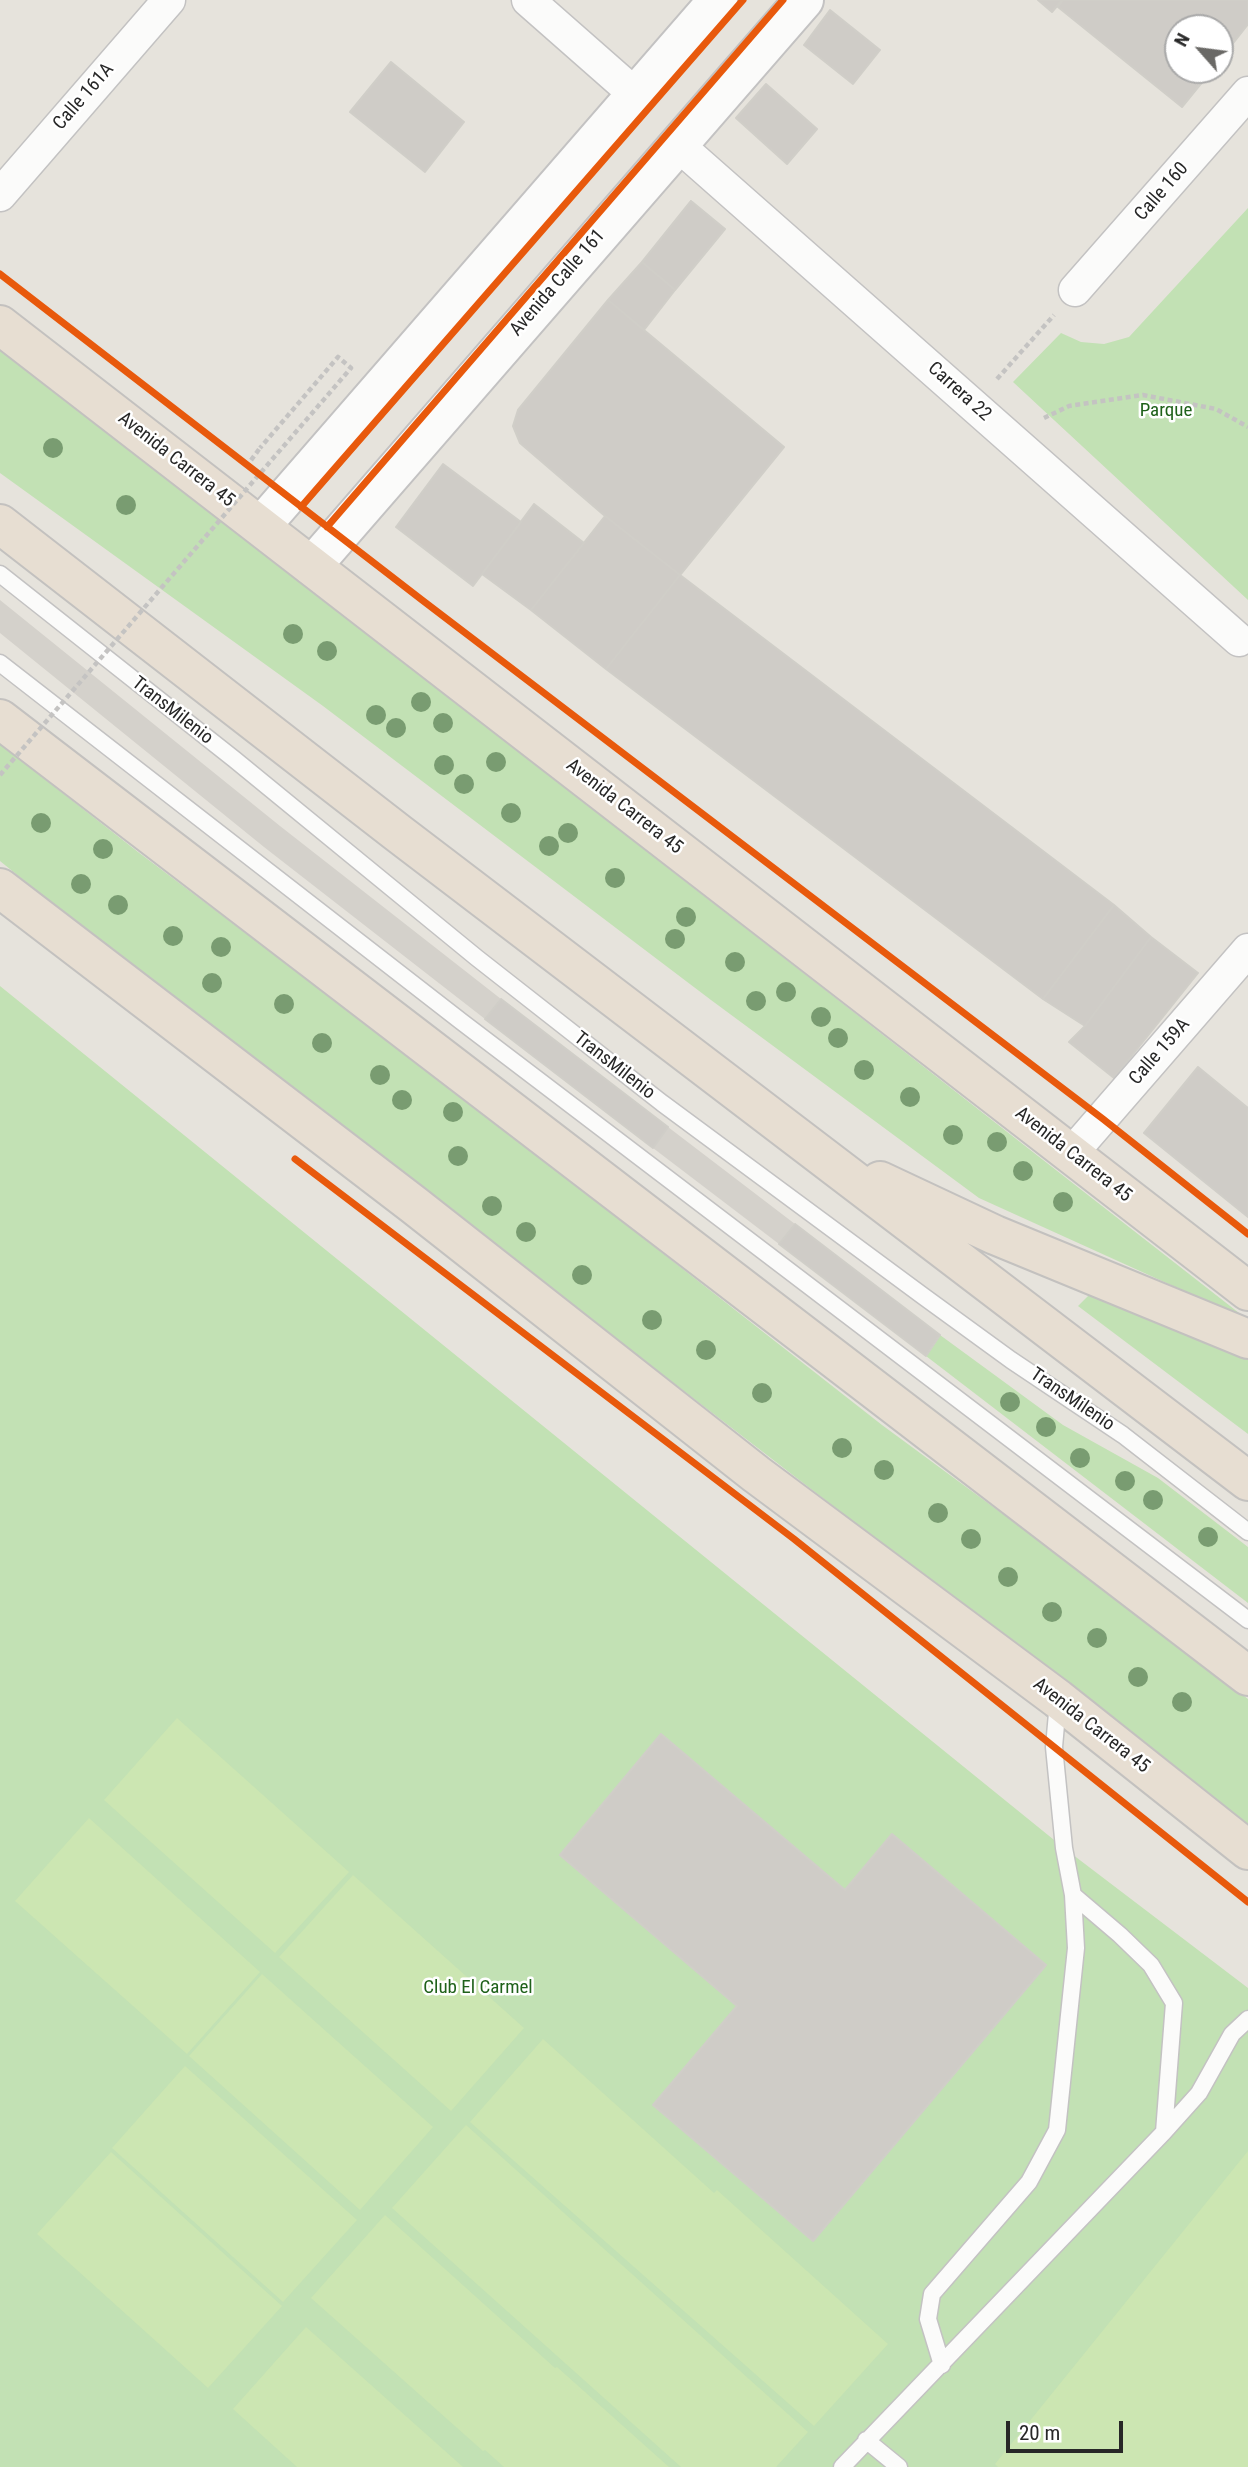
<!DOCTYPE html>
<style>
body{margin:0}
#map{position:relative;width:1248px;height:2467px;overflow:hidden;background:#e6e3dc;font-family:"Roboto Condensed",sans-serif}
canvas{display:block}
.north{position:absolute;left:1164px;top:14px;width:70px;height:70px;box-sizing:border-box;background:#fff;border:2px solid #a9a9a9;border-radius:50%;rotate:298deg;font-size:19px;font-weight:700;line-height:28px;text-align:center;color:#272727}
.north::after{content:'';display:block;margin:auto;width:24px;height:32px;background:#6a6966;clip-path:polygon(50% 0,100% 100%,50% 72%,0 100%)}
.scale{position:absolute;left:1006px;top:2421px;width:117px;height:32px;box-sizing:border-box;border:4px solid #272727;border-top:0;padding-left:9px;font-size:21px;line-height:24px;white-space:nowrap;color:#272727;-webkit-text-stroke:5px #fff;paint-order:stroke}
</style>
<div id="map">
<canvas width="1248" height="2467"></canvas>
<div class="north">N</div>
<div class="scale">20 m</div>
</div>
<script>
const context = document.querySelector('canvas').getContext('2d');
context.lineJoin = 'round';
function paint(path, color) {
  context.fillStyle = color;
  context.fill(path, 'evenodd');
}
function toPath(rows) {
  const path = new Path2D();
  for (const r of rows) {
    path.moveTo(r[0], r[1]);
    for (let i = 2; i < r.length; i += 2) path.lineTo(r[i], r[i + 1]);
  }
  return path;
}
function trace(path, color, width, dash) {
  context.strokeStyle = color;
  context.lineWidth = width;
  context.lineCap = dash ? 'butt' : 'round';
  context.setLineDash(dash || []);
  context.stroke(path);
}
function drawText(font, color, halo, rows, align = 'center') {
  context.font = font + ' "Roboto Condensed",sans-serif';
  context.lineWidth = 5;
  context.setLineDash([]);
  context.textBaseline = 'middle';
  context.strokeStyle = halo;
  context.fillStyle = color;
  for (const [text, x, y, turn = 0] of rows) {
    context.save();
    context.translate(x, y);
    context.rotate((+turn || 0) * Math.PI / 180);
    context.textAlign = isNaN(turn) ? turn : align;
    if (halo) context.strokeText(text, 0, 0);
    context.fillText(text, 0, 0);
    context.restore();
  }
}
const green = toPath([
 [1248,208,1248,600,1013,382,1061,333,1081,342,1104,344,1129,337],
 [0,349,819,985,1248,1320,979,1198,711,1000,323,706,0,473],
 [0,744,138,852,462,1096,882,1425,1148,1621,1248,1699,1248,1826,64,913,0,861],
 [0,986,1064,1848,1248,1988,1248,2467,0,2467],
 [1091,1293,1248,1360,1248,1434,1078,1306],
 [940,1335,1063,1425,1158,1478,1248,1547,1248,1603,926,1356]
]);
const pitch = toPath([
 [177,1718,349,1872,275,1953,104,1800],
 [89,1818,260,1972,187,2054,15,1901],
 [353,1875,524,2028,451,2111,279,1957],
 [262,1974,433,2127,360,2210,189,2056],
 [543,2039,714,2193,717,2190,888,2344,814,2426,470,2122],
 [185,2066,357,2220,283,2302,112,2148],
 [466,2125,808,2432,776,2467,681,2467,392,2208],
 [1248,2151,1248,2467,998,2467,995,2464],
 [111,2152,282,2306,208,2388,37,2234],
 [385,2215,555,2368,557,2367,669,2467,504,2467,485,2450,483,2451,311,2298],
 [306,2327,463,2467,297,2467,233,2409]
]);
const plaza = toPath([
 [0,600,280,826,501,999,485,1019,264,847,0,633],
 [668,1127,795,1224,779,1244,653,1148]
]);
const building = toPath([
 [1038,0,1062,0,1052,12,1038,0],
 [1063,0,1248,0,1248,24,1220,60,1220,28,1178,28,1178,70,1212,70,1182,107,1058,7,1063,0],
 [830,10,880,50,853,84,804,45,830,10],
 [391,62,464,122,425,172,350,112,391,62],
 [766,84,817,129,787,164,736,118,766,84],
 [691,201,725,229,675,290,642,262,691,201],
 [642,262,675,290,644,330,608,300,642,262],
 [608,300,784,447,680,575,605,516,520,443,513,426,518,410,608,300],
 [443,464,521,522,473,586,396,527,443,464],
 [534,504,584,543,531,610,482,574,534,504],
 [605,516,680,575,606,669,531,610,605,516],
 [680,575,1114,905,1043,999,606,669,680,575],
 [1114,905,1151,937,1085,1026,1043,999,1114,905],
 [1151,937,1198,973,1114,1078,1069,1042,1085,1026,1151,937],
 [501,999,668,1127,653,1148,485,1019,501,999],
 [1198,1067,1248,1108,1248,1217,1144,1133,1198,1067],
 [795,1224,940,1335,926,1356,779,1244,795,1224],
 [661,1734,845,1890,892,1834,1046,1965,813,2241,653,2105,737,2006,560,1855,661,1734]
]);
const path = toPath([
 [997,379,1054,315],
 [1044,418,1069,406,1143,395,1216,409,1248,427],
 [246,467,260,448]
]);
const lane = toPath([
 [0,574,234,759,477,958,662,1103,923,1296,1011,1360,1123,1435,1248,1532],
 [0,663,462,1022,1248,1620],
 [1058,1702,1054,1747,1064,1848,1073,1895,1120,1935,1151,1965,1174,2003,1164,2132],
 [942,2365,928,2319,932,2294,1029,2182,1057,2130,1076,1948,1073,1895],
 [866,2440,899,2467],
 [842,2467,1164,2132,1199,2093,1232,2034,1248,2019]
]);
const street = toPath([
 [528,0,636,95],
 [678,145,1239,640],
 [0,195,169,0],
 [1075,290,1248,93],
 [1071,1154,1248,950]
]);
const secondary = toPath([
 [261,526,718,0],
 [312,566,804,0]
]);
const highway = toPath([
 [0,325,1248,1291],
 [0,524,398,833,1248,1481],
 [0,719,1248,1676],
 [0,888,414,1205,756,1474,1058,1699,1248,1850],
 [880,1181,995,1235,1248,1339]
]);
const pathBridge = toPath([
 [0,775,351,368,338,357,260,448]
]);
const cycleway = toPath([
 [0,274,422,600,1103,1119,1248,1234],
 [301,507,743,0],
 [327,527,783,0],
 [295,1159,794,1539,1248,1902]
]);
const trees = [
 [53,448],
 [126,505],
 [293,634],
 [327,651],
 [421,702],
 [376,715],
 [443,723],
 [396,728],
 [496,762],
 [444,765],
 [464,784],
 [511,813],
 [41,823],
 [568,833],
 [549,846],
 [103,849],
 [615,878],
 [81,884],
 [118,905],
 [686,917],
 [173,936],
 [675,939],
 [221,947],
 [735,962],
 [212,983],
 [786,992],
 [756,1001],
 [284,1004],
 [821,1017],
 [838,1038],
 [322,1043],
 [864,1070],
 [380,1075],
 [910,1097],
 [402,1100],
 [453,1112],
 [953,1135],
 [997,1142],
 [458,1156],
 [1023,1171],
 [1063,1202],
 [492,1206],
 [526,1232],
 [582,1275],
 [652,1320],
 [706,1350],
 [762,1393],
 [1010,1402],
 [1046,1427],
 [842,1448],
 [1080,1458],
 [884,1470],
 [1125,1481],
 [1153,1500],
 [938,1513],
 [1208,1537],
 [971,1539],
 [1008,1577],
 [1052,1612],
 [1097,1638],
 [1138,1677],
 [1182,1702]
];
const streetNames = [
 ["Calle 161A",84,97,-49],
 ["Calle 160",1162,192,-49],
 ["Avenida Calle 161",558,283,-49],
 ["Carrera 22",959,392,42],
 ["Avenida Carrera 45",176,460,38],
 ["TransMilenio",172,711,38],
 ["Avenida Carrera 45",624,807,38],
 ["Calle 159A",1160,1052,-49],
 ["TransMilenio",614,1066,38],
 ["Avenida Carrera 45",1073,1155,38],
 ["TransMilenio",1072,1400,34],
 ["Avenida Carrera 45",1091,1726,38]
];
const parkNames = [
 ["Parque",1166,411],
 ["Club El Carmel",478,1988]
];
paint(green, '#c2e1b4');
paint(pitch, '#cce6b2');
paint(plaza, '#d4d1cb');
paint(building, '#cfccc7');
trace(building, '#d0cec8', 2);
trace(lane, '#c3c2c2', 19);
trace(street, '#c3c2c2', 35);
trace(secondary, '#c3c2c2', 42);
trace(highway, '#c3c1bf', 42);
trace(path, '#c4c3c2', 4.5, [5, 3.5]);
trace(lane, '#fbfbfa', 16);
trace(street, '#fbfbfa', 32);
trace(secondary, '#fbfbfa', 38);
trace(highway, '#e7ded2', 38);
trace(pathBridge, '#c4c3c2', 4.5, [5, 3.5]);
trace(cycleway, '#e8590c', 7);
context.fillStyle = '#799c71';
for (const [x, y] of trees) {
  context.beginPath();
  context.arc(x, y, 10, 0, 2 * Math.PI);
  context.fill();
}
drawText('19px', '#272727', '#fff', streetNames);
drawText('19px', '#1f611a', '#fff', parkNames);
</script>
